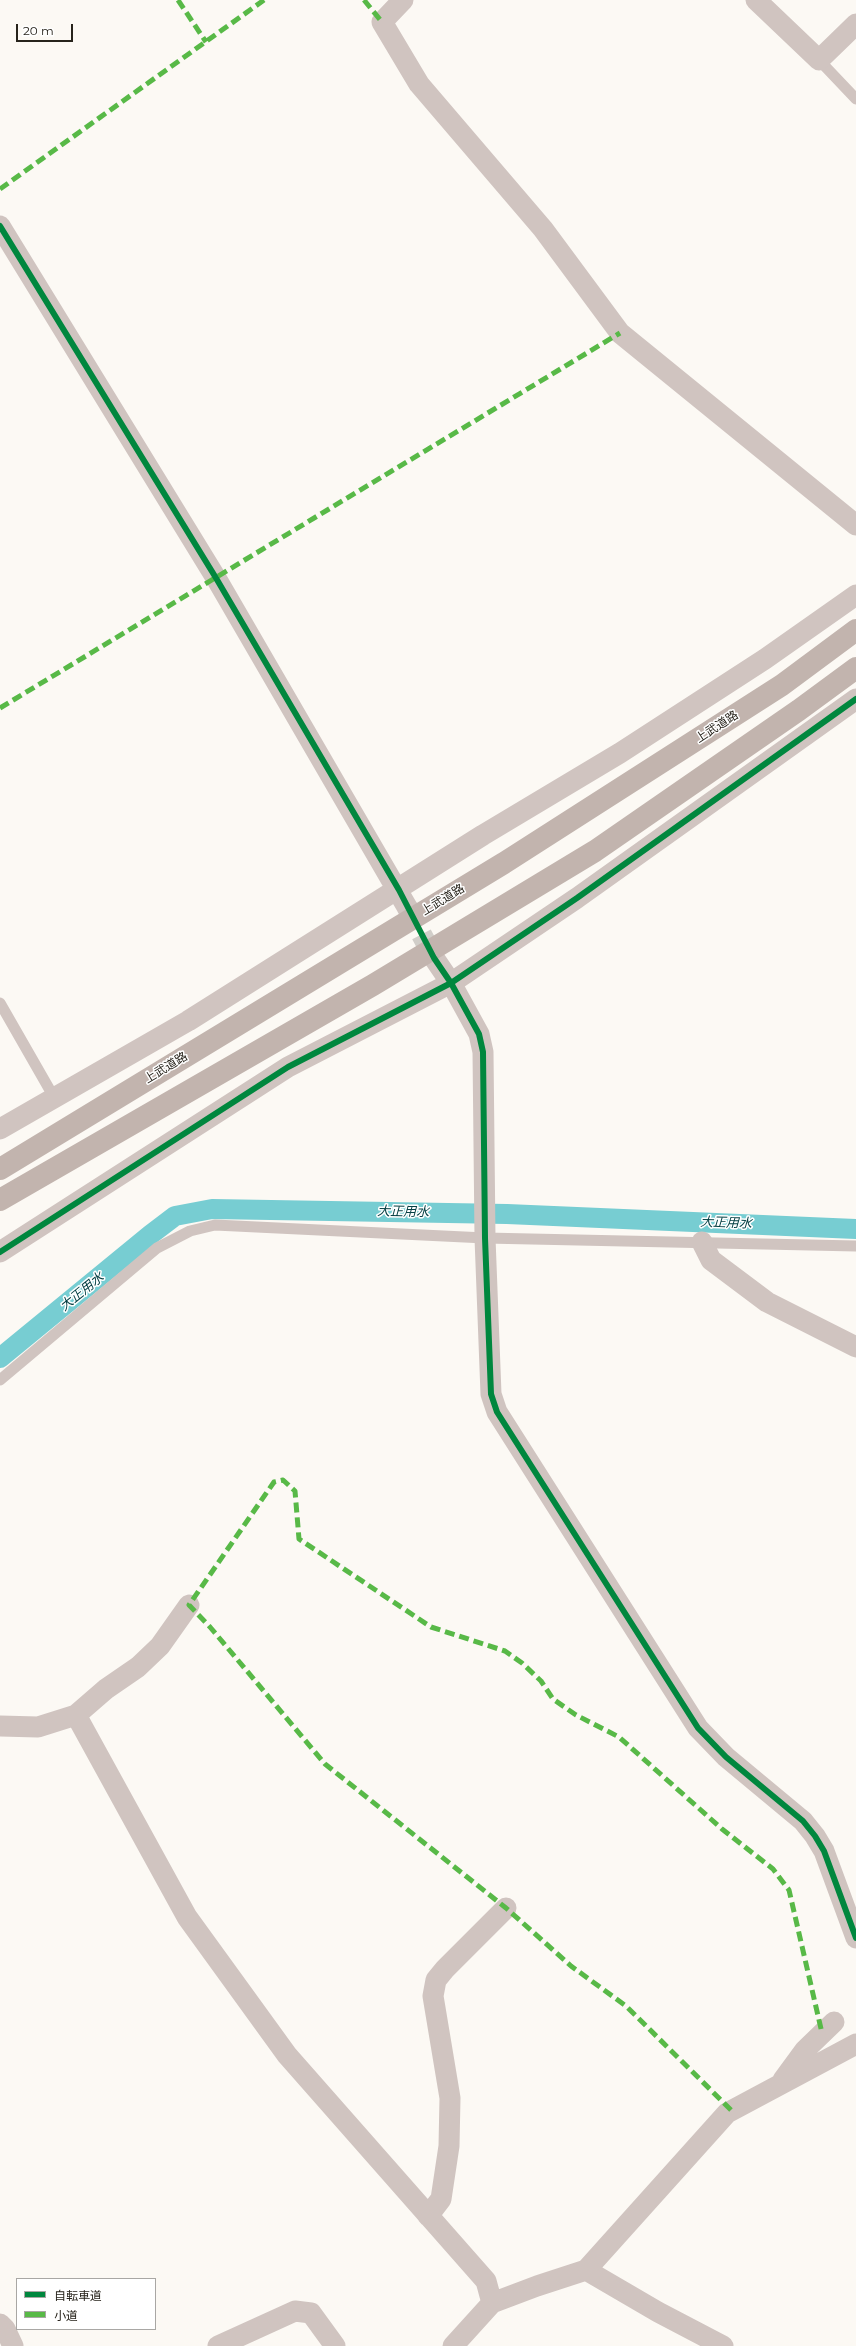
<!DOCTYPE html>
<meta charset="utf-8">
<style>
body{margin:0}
#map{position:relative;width:856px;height:2346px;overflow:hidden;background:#fcf9f4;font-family:Montserrat,"Noto Sans JP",sans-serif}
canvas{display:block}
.legend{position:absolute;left:16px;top:2278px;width:140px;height:52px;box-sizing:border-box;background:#fff;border:1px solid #a9a7a4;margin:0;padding:5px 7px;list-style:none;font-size:12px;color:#27231b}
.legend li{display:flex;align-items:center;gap:8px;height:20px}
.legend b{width:20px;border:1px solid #a9a7a4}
.scale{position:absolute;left:16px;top:24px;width:57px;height:18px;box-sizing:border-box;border:2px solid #27231b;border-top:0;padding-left:5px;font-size:12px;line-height:14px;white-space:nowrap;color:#27231b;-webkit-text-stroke:3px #fff;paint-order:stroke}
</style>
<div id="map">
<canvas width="856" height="2346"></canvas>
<ul class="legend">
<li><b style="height:5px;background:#00873e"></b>自転車道</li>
<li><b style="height:5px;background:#58b947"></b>小道</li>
</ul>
<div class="scale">20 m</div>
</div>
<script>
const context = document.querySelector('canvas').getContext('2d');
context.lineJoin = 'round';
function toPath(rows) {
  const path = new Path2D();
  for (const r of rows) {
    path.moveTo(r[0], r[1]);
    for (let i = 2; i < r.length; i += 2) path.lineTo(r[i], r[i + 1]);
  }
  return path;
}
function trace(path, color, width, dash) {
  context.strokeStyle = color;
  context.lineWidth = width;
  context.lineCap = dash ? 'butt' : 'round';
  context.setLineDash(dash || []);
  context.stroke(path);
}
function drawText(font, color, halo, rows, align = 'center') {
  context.font = font + ' Montserrat,"Noto Sans JP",sans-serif';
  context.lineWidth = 3;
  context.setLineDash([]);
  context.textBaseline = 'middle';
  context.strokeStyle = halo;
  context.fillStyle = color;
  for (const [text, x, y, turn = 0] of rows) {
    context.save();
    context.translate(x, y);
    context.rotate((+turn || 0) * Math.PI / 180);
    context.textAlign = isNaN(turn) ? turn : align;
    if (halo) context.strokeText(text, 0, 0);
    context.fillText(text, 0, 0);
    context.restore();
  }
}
const canal = toPath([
 [0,1358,150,1235,175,1216,212,1209,507,1214,856,1229]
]);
const minorTunnel = toPath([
 [407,907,434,958]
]);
const service = toPath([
 [819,60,856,99],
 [0,1003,55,1099],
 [0,1380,157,1248,190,1231,215,1225,485,1238,856,1246]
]);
const minor = toPath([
 [403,0,382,22,419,84,543,229,620,333,856,525],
 [756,0,819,60,856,24],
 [0,226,216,578,407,907],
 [434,958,451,983,479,1034,483,1052,485,1238,491,1394,497,1412,698,1728,726,1757,803,1821,815,1836,824,1851,856,1938],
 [0,1129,188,1021,483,835,620,753,765,659,856,595],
 [702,1242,711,1260,767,1302,856,1347],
 [0,1252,288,1067,451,983,577,898,856,699],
 [76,1715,106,1689,138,1667,160,1646,189,1605],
 [0,1726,38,1727,76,1715,187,1917,287,2055,486,2281,492,2303],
 [783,2080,805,2050,834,2022],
 [428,2216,441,2199,449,2146,450,2098,433,1996,436,1980,445,1969,506,1908],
 [586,2270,658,2312,723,2346],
 [0,2324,5,2329,13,2346],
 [218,2346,295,2311,311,2313,335,2346],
 [453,2346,492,2303,537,2286,586,2270,727,2113,856,2044]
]);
const trunk = toPath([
 [0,1169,504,863,782,685,856,630],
 [0,1200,373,985,595,851,799,710,856,668]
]);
const quiet = toPath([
 [178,0,206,42],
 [364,0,382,22],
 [0,189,264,0],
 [0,708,620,333],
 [731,2110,626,2006,571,1966,506,1908,325,1764,210,1627,189,1605,274,1482,283,1480,295,1491,299,1539,431,1627,505,1651,522,1663,541,1681,553,1699,576,1715,619,1737,722,1829,773,1869,789,1890,822,2033]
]);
const cycleway = toPath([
 [0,226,216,578,399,890,434,958,451,983,479,1034,483,1052,485,1238,491,1394,497,1412,698,1728,726,1757,803,1821,815,1836,824,1851,856,1938],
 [0,1252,288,1067,451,983,577,898,856,699]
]);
const streetNames = [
 ["上武道路",717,727,-33],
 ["上武道路",443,900,-31],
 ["上武道路",166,1068,-31]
];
const waterNames = [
 ["大正用水",403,1212,1],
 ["大正用水",726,1223,2],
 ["大正用水",82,1292,-39]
];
trace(canal, '#77cdd2', 20);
trace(minorTunnel, '#d1cec9', 21, [21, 10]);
trace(service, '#d0c4c0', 11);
trace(minor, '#d0c4c0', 21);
trace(trunk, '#c2b4ae', 22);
trace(quiet, '#58b947', 5, [10, 5]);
trace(cycleway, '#00873e', 6);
drawText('12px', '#27231b', '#fff', streetNames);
drawText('italic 13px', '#064044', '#fff', waterNames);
</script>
